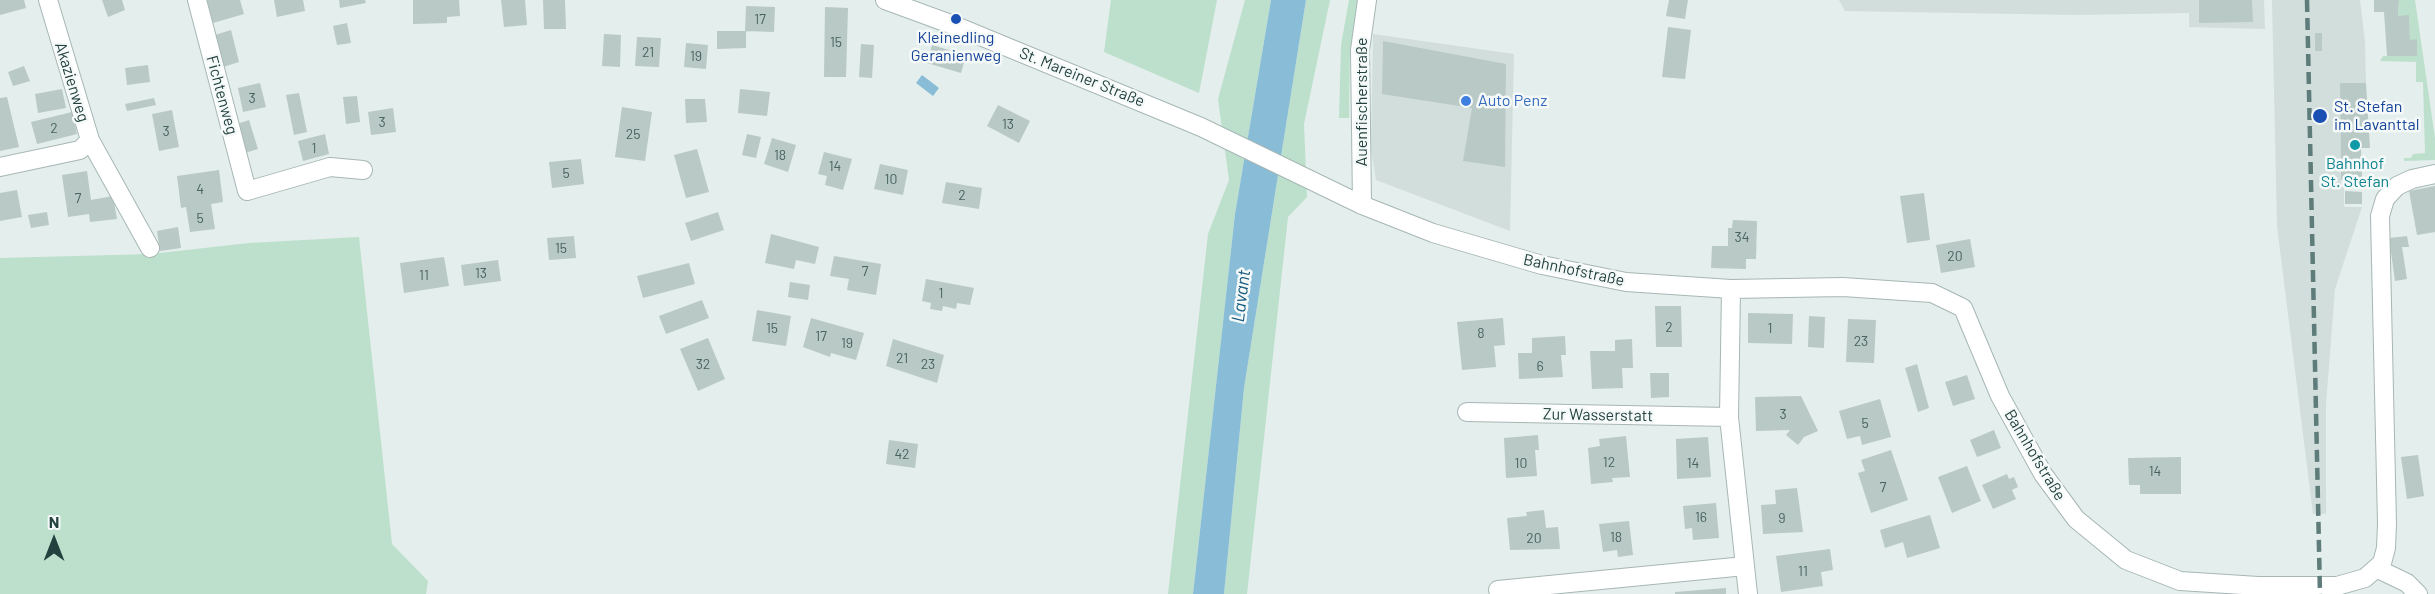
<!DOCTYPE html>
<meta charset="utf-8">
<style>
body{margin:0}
#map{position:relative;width:2435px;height:594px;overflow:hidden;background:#e4eeec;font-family:Barlow,sans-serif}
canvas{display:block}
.north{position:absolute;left:24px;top:510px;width:60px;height:60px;-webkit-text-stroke:4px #f5faf9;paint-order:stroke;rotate:0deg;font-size:16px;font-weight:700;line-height:24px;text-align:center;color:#22413f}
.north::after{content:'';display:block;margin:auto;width:21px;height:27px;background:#22413f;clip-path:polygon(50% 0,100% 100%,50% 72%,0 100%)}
</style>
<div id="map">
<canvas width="2435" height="594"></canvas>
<div class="north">N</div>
</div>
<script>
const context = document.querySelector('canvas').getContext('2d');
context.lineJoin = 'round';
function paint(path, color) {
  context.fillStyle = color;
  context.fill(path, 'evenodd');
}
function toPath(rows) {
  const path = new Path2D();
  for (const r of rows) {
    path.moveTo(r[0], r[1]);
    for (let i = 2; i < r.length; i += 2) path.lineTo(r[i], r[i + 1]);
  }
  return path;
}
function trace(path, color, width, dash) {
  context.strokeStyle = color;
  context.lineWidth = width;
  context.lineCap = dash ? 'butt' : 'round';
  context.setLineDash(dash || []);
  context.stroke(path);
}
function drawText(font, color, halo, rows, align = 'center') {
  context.font = font + ' Barlow,sans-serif';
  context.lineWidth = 5;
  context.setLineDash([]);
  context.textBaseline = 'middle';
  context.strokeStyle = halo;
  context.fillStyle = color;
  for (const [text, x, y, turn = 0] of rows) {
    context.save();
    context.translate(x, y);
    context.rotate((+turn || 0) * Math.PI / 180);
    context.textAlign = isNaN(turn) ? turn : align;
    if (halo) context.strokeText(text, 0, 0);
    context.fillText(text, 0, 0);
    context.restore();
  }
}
const built = toPath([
 [1839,0,2264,0,2265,29,2189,27,2189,13,2077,15,1845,11],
 [2272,0,2360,0,2365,42,2366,83,2340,84,2341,187,2344,187,2344,207,2362,207,2335,289,2326,404,2326,514,2313,514,2277,226],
 [1373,34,1514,54,1510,231,1376,180,1371,150]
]);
const green = toPath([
 [1111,0,1217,0,1199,93,1104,52],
 [1245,0,1271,0,1235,214,1193,594,1168,594,1208,234,1229,180,1218,99],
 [1306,0,1330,0,1304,124,1307,197,1288,217,1247,594,1224,594,1244,388],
 [1349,0,1359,0,1350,49,1349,118,1339,118,1341,45],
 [2399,0,2415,0,2435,138,2435,160,2404,161,2404,158,2411,158,2413,154,2425,153,2423,82,2416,82,2416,62,2380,61,2383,56,2417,56,2417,40,2410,40,2409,16,2398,16],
 [359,237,392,544,428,581,426,594,0,594,0,258,151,254,249,243]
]);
const water = toPath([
 [1271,0,1306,0,1244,388,1224,594,1193,594,1235,214],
 [922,75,939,88,933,96,916,83]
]);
const building = toPath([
 [0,0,24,0,26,8,0,15],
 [102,0,122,0,125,10,108,17],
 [207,0,240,0,244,14,213,23],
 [274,0,303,0,305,11,277,17],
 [339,0,365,0,366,3,340,8],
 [413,0,459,0,460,16,447,17,447,23,413,24],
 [501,0,525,0,527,25,504,27],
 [543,0,565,0,566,29,544,29],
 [1669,0,1688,0,1685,19,1666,16],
 [2199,0,2252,0,2253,22,2199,23],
 [2374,0,2399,0,2398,16,2409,15,2410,40,2417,39,2417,56,2387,56,2384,12,2374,12],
 [746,6,775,7,774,32,745,31],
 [825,7,848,8,846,77,824,77],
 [347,23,351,43,337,45,333,26],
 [1668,27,1691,30,1685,79,1662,77],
 [231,30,239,62,223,67,215,35],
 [717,31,746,31,746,48,717,49],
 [2315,33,2322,33,2322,51,2315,51],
 [604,34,621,35,620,67,602,66],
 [637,37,661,38,659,67,635,66],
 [1383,41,1506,64,1505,167,1463,161,1472,108,1382,94],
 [686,43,708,45,706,69,684,67],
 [861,44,874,45,872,78,859,77],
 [932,45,966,55,961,73,927,63],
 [148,65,150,82,127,85,125,68],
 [24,66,30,81,13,86,8,72],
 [260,83,266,107,243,112,238,88],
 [2340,83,2366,83,2370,148,2361,148,2362,179,2341,180],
 [62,89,66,108,38,113,35,94],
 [740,89,770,92,767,116,738,113],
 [299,93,307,132,294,135,286,95],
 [357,96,360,122,346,124,343,97],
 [7,97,19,147,0,151,0,98],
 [154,98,156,105,127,111,125,104],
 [685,99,705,99,707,122,686,123],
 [998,105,1030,121,1019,143,987,126],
 [622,107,652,112,645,161,615,157],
 [393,108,396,132,371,135,368,112],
 [172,110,179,147,159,151,152,114],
 [72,112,77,134,37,144,31,122],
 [249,120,258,149,245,153,237,124],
 [325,134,329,154,303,161,298,141],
 [747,134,761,137,756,158,742,155],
 [772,138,796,145,788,172,764,164],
 [697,149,709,192,686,198,674,155],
 [824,152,852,159,843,190,825,185,827,176,818,174],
 [581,159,584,184,552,188,549,162],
 [880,164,908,170,903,195,874,189],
 [219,170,223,202,211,204,215,229,190,232,186,207,181,208,177,176],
 [87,171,91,200,113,196,117,219,90,222,89,214,68,217,62,175],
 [946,182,982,188,979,209,942,203],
 [2435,186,2435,232,2417,235,2409,191],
 [17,190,22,217,0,221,0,193],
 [2345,191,2362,192,2362,204,2345,204],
 [1924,193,1930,240,1907,243,1900,196],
 [47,212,49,225,31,228,28,215],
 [718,212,724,230,691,241,685,223],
 [1733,220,1757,221,1756,259,1746,259,1746,269,1711,268,1712,246,1728,246,1728,228,1732,228],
 [178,227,181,248,160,251,157,231],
 [771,234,819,247,815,264,796,260,794,269,765,263],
 [574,236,576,258,549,260,547,238],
 [2407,236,2409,247,2402,247,2407,279,2395,281,2389,238],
 [1970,239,1975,267,1941,273,1936,245],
 [834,256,881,264,876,295,847,290,849,279,830,276],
 [444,257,449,286,404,293,400,263],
 [498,260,501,281,464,286,461,265],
 [689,263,695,284,643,298,637,276],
 [926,279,974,288,970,305,957,303,956,309,943,306,942,311,930,309,931,303,922,301],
 [790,282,810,285,808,300,788,297],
 [702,300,709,318,666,334,659,316],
 [1655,306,1681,306,1682,347,1656,347],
 [757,310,791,316,786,346,752,341],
 [1748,313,1793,314,1792,344,1748,343],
 [1809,316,1825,317,1824,348,1808,347],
 [811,318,864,333,856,360,831,353,830,357,803,347],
 [1503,318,1505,345,1494,346,1496,367,1462,370,1457,322],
 [1848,319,1876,320,1874,363,1846,362],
 [1565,336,1566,355,1561,355,1563,377,1519,379,1518,353,1532,353,1532,338],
 [708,338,725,379,698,391,680,349],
 [893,339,944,355,937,383,886,366],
 [1632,339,1633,368,1622,368,1623,388,1592,389,1590,351,1615,351,1615,340],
 [1917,364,1929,408,1918,412,1905,368],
 [1650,373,1669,373,1669,397,1651,398],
 [1967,375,1975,399,1953,406,1945,382],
 [1801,396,1818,431,1804,437,1798,445,1786,435,1790,430,1756,431,1755,397],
 [1880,399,1891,437,1862,445,1860,436,1847,439,1839,411],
 [1994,430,2001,448,1977,457,1970,440],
 [1538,435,1539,450,1535,450,1537,476,1506,478,1504,438],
 [1626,436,1630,477,1612,478,1613,482,1591,484,1588,448,1600,446,1599,439],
 [1708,437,1711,477,1677,479,1676,439],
 [889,440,918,444,915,468,886,464],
 [1891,450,1908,500,1871,513,1858,473,1865,471,1861,460],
 [2418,455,2424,496,2407,499,2401,457],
 [2181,457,2181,494,2140,494,2140,485,2129,485,2128,458],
 [1967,466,1981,501,1952,513,1938,477],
 [2007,474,2009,479,2014,477,2018,487,2012,490,2016,499,1993,509,1982,485],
 [1797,488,1803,532,1763,534,1761,505,1776,504,1775,490],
 [1716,503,1719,538,1693,540,1692,528,1685,529,1683,506],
 [1544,510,1546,528,1558,527,1560,549,1510,550,1507,518,1527,516,1526,512],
 [1930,515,1940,548,1907,558,1903,542,1885,548,1880,530],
 [1629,521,1633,555,1618,557,1617,550,1603,552,1599,524],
 [1830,549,1833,570,1821,572,1823,586,1781,592,1776,556],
 [1726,588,1726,594,1675,594,1675,592]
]);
const minor = toPath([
 [197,0,247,191,330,167,363,170],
 [885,0,956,26,1201,127,1362,205,1433,233,1542,265,1626,282,1731,289,1843,287,1932,293,1963,308,2000,396,2043,474,2076,519,2126,560,2180,581,2258,586,2337,586,2365,578,2382,563,2386,548,2387,524,2380,216,2385,199,2397,186,2412,179,2435,174],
 [90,140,150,248],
 [0,167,80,150,90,140,48,0],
 [1362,205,1360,50,1367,0],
 [1731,289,1729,417,1748,594],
 [1467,412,1729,417],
 [2378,569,2407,583,2418,594],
 [1498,590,1745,566]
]);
const rail = toPath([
 [2307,0,2320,594]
]);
const markers = [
 [956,19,6,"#1a4fb4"],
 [1466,101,6,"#3f7fe0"],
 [2320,116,8,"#1a4fb4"],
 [2355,145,6,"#0f9aa8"]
];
const numberNames = [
 ["17",760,19],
 ["15",836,42],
 ["21",648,52],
 ["19",696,56],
 ["3",252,98],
 ["3",382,122],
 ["13",1008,124],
 ["2",54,128],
 ["3",166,131],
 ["25",633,134],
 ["1",314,148],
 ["18",780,155],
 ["14",835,166],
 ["5",566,173],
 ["10",891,179],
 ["4",200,189],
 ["2",962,195],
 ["7",78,198],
 ["5",200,218],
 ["34",1742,237],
 ["15",561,248],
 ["20",1955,256],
 ["7",865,271],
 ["13",481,273],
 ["11",424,275],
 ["1",941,293],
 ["2",1669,327],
 ["15",772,328],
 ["1",1770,328],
 ["8",1481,333],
 ["17",821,336],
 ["23",1861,341],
 ["19",847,343],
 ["21",902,358],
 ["32",703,364],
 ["23",928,364],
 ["6",1540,366],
 ["3",1783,414],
 ["5",1865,423],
 ["42",902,454],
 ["12",1609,462],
 ["10",1521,463],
 ["14",1693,463],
 ["14",2155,471],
 ["7",1883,487],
 ["16",1701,517],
 ["9",1782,518],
 ["18",1616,537],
 ["20",1534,538],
 ["11",1803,571]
];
const transitNames = [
 ["Kleinedling",956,38],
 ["Geranienweg",956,56],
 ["St. Stefan",2334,107,"left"],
 ["im Lavanttal",2334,125,"left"]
];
const streetNames = [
 ["St. Mareiner Straße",1082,77,22],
 ["Akazienweg",72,82,73],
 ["Fichtenweg",222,95,75],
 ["Auenfischerstraße",1362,102,-90],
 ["Bahnhofstraße",1574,270,12],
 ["Zur Wasserstatt",1598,415,1],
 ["Bahnhofstraße",2035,455,59]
];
const shopNames = [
 ["Auto Penz",1478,101]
];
const cultureNames = [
 ["Bahnhof",2355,164],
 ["St. Stefan",2355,182]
];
const waterNames = [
 ["Lavant",1241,296,-83]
];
paint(built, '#d2dedb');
paint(green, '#bce0cc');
paint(water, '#89bcd6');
paint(building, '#b9c9c5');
trace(minor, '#a6b7b5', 20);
trace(minor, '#fff', 18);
trace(rail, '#5d7c7a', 4.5, [12, 6]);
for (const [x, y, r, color] of markers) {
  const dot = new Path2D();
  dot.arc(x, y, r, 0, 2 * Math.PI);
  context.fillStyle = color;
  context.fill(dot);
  trace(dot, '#f5faf9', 2);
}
drawText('14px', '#486360', null, numberNames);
drawText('16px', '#164399', '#f5faf9', transitNames);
drawText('16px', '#22413f', '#f5faf9', streetNames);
drawText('16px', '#366cbe', '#f5faf9', shopNames, 'left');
drawText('16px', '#0d838f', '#f5faf9', cultureNames);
drawText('italic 18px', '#185c81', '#f5faf9', waterNames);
</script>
